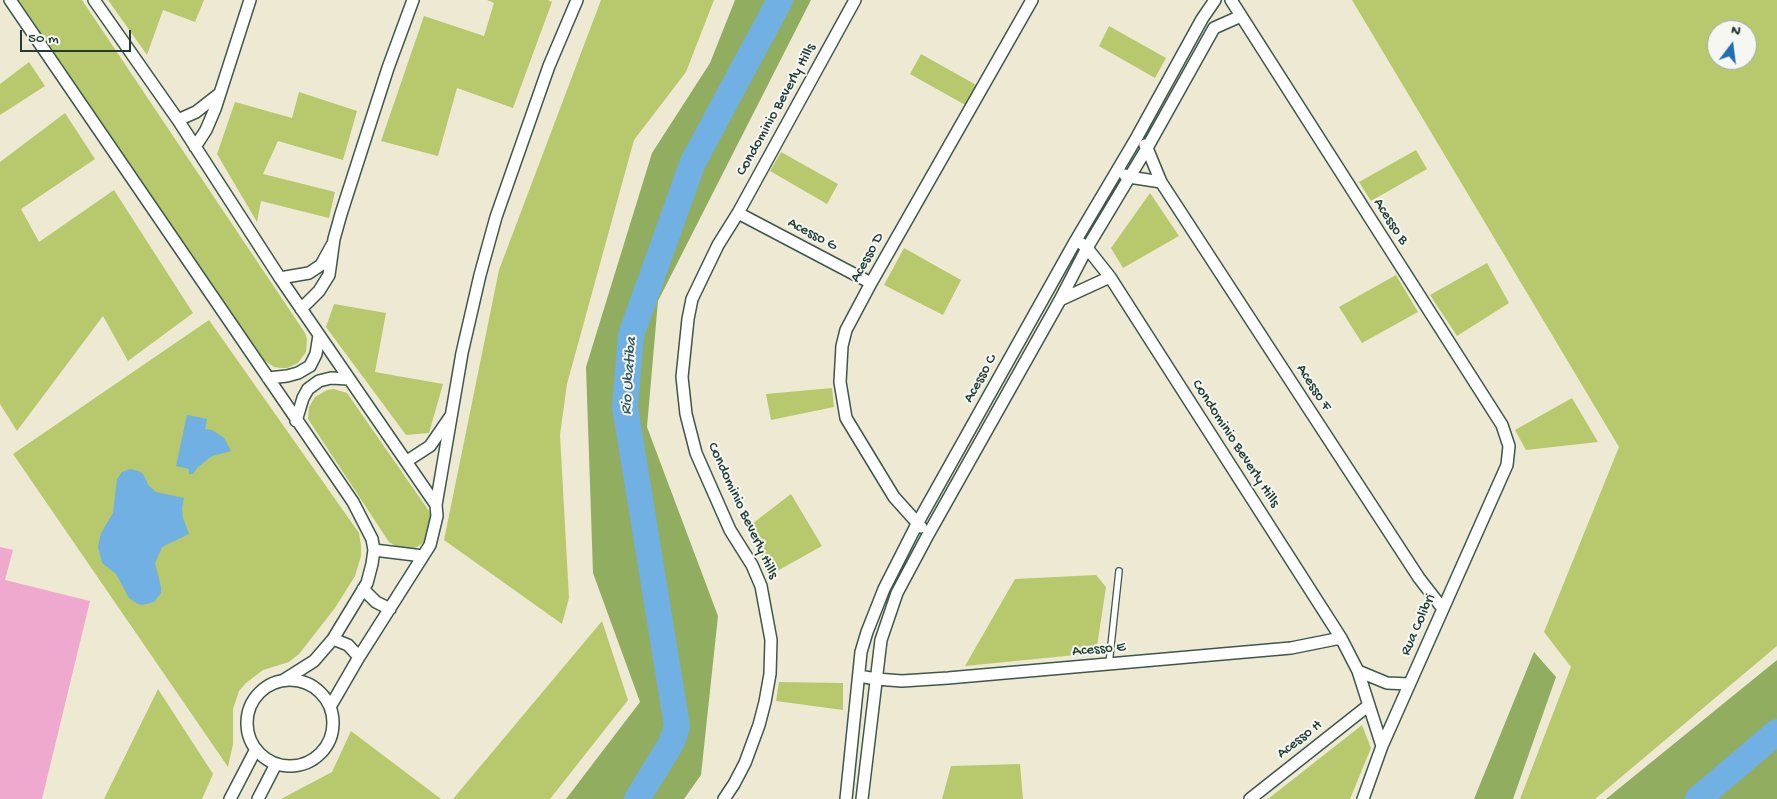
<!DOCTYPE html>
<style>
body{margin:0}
#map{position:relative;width:1777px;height:799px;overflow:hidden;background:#eee9d3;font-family:"Gochi Hand",sans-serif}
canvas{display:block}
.north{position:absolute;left:1707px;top:20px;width:50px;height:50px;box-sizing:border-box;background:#f6f6f2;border:1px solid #a0aca6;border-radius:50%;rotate:15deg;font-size:14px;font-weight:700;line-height:20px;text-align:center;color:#1f3d34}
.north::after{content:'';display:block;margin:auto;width:18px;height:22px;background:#1f6fb2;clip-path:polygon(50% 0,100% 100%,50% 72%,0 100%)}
.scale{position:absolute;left:20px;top:30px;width:111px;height:22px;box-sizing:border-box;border:2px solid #1f3d34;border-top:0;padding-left:6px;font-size:15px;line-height:18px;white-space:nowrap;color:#1f3d34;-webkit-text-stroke:4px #f6f6f2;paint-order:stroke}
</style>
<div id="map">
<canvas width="1777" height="799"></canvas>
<div class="north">N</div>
<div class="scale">50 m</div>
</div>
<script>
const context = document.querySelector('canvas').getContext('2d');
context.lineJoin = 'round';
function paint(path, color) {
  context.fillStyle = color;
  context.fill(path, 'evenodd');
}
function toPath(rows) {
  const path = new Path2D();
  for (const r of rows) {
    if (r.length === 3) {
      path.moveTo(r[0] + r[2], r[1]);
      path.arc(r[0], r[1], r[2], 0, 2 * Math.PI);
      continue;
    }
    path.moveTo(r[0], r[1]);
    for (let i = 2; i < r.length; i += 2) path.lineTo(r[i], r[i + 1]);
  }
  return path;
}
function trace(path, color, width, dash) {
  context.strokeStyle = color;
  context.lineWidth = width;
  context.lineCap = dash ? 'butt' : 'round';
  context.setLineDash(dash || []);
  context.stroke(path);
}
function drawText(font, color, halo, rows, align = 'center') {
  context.font = font + ' "Gochi Hand",sans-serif';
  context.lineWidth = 4;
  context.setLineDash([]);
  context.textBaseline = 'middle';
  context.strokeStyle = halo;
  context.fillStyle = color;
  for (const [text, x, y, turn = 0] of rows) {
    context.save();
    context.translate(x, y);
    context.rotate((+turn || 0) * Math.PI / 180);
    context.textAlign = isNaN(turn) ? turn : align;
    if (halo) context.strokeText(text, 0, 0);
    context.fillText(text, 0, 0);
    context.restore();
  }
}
const green = toPath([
 [18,0,82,0,305,333,307,339,306,352,298,363,287,368,281,368,274,367,264,360,84,99],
 [108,0,204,0,195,22,163,10,147,55],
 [487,0,548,0,552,2,513,108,457,88,438,156,381,141,424,16,484,36,494,3],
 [601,0,714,0,686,72,634,140,567,384,560,435,569,598,562,624,444,540,499,270],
 [1352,0,1777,0,1777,646,1595,799,1520,799,1571,667,1544,632,1619,447],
 [1717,30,1747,30,1747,60,1717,60],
 [1109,26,1166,58,1155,78,1099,46],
 [921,54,978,86,967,106,910,74],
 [29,62,45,86,0,115,0,84],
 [299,92,357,111,343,160,278,141,263,174,335,192,329,218,261,201,257,222,217,154,235,102,292,118],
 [65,113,95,159,21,209,39,242,114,190,193,313,128,361,103,316,17,431,0,404,0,162],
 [1416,150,1427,169,1371,201,1359,182],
 [781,152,838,184,827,204,770,171],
 [1150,193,1179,236,1123,268,1111,248],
 [904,248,961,280,943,315,884,285],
 [1487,263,1509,303,1457,336,1430,295],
 [1396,275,1418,312,1362,343,1339,307],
 [334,304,386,313,375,372,443,384,429,433,406,435,326,327],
 [209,320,359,533,361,545,361,556,355,576,335,608,299,654,289,662,263,670,246,683,239,691,233,709,233,744,228,767,13,454],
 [832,388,834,407,771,420,766,394],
 [334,389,347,393,429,511,431,517,427,540,417,547,412,549,399,548,389,542,308,419,309,407,315,397,327,390],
 [1572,398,1598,442,1526,450,1515,430],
 [791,494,822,546,770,575,748,527],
 [1096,575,1106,587,1096,653,965,666,1015,579],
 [602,621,628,700,550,799,453,799],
 [779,682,843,683,843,710,776,701],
 [158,689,213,774,202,799,104,799],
 [1362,725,1371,748,1350,799,1268,799],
 [351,731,441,799,281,799,332,772],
 [1020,764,1023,799,942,799,951,766]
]);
const forest = toPath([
 [735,0,811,0,658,301,647,427,718,616,701,775,684,799,566,799,640,702,593,573,586,367,652,153,710,63],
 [1534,652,1556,677,1513,799,1474,799],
 [1777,659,1777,799,1606,799,1777,660]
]);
const water = toPath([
 [187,415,207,419,205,429,212,430,224,438,231,451,212,456,198,467,193,474,189,474,189,469,176,466],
 [130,469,139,471,143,474,149,486,156,492,184,498,182,508,183,518,189,534,162,547,155,563,161,587,161,593,154,602,143,605,138,604,129,598,116,574,102,563,98,547,101,533,113,513,117,479,122,472]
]);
const river = toPath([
 [637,799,672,742,677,726,625,407,631,335,693,162,780,0],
 [1698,799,1777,732]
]);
const building = toPath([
 [0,547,13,550,5,580,90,601,42,799,0,799]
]);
const service = toPath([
 [1109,664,1119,571]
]);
const minor = toPath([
 [10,0,353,502,372,539,374,550,372,564,367,583,333,639,314,661,284,680],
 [94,0,178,120,280,278,436,505,437,516,430,545,359,657,330,707],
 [1231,0,1502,425,1509,446,1507,465,1382,746,1363,799],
 [178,120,196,112,219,94],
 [1145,145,1147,148,1161,182,1419,578,1443,609],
 [195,147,206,130,215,109,250,0],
 [1125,175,1129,177,1161,182],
 [738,213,871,283],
 [1082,244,1087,248,1110,277,1341,638,1358,671,1387,683,1409,684],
 [280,278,309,273,321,265,332,245],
 [1060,300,1110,277],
 [301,309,319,291,329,275,334,239,341,214,388,68,413,0],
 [268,378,287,376,298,373,310,366,316,354,319,335],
 [296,421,303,398,308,389,319,381,331,378,349,379],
 [407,461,430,446,450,417],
 [436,505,462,353,480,275,496,217,549,66,577,0],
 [921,527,894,497,846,418,840,382,842,346,846,330,871,283,1032,0],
 [374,550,423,556],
 [363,589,376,602,390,609],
 [333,639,348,645,359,657],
 [1358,671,1382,746],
 [859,676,876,679,902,681,948,678,1291,648,1341,638],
 [290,723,43],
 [230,799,256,749],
 [258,799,276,764],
 [724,799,734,784,745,763,759,725,765,702,770,674,771,640,761,586,752,565,730,530,711,487,696,453,686,414,682,377,688,319,692,299,718,245,738,213,855,0],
 [846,799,861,652,867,632,884,589,917,524,1076,240,1137,137,1202,19,1215,0],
 [862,799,881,640,897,593,929,533,1060,300,1087,248,1147,148,1214,28,1241,16],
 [1250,799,1369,705]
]);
const streetNames = [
 ["Condominio Beverly Hills",777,110,-61],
 ["Acesso B",1390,222,57],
 ["Acesso G",812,235,28],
 ["Acesso D",868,258,-61],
 ["Acesso C",981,379,-61],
 ["Acesso F",1313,388,57],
 ["Condominio Beverly Hills",1235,444,57],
 ["Condominio Beverly Hills",742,511,65],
 ["Rua Colibri",1419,625,-66],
 ["Acesso E",1099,650,-5],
 ["Acesso H",1300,740,-38]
];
const waterNames = [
 ["Rio Ubatiba",630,376,-86]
];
paint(green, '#b7c96c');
paint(forest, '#91ad60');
paint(water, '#70b0e3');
trace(river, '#70b0e3', 26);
paint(building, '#efa9ce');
trace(service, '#3e574c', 8);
trace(minor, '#3e574c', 14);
trace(service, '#fff', 5.5);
trace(minor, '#fff', 11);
drawText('15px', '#1f3d34', '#f6f6f2', streetNames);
drawText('italic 16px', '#335a60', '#f6f6f2', waterNames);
</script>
